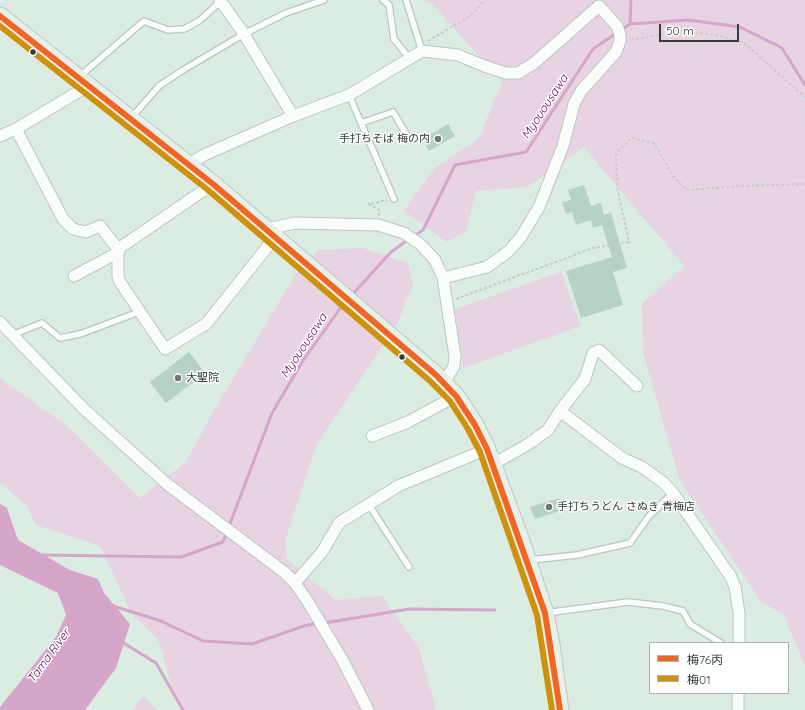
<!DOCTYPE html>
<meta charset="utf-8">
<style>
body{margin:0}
#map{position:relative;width:805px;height:710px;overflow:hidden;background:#dbece3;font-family:Quicksand,"Noto Sans JP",sans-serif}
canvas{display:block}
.legend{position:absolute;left:649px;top:642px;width:140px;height:52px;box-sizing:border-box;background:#fff;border:1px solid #adb1af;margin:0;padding:5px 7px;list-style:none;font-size:12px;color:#313d37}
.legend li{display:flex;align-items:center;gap:8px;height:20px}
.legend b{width:20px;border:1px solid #adb1af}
.scale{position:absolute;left:659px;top:24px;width:80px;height:18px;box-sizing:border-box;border:2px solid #313d37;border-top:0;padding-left:5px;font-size:12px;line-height:14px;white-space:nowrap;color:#313d37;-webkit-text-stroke:3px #fff;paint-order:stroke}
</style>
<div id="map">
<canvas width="805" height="710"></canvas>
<ul class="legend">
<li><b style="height:5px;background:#f26522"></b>梅76丙</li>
<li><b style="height:5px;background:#cf910b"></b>梅01</li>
</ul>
<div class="scale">50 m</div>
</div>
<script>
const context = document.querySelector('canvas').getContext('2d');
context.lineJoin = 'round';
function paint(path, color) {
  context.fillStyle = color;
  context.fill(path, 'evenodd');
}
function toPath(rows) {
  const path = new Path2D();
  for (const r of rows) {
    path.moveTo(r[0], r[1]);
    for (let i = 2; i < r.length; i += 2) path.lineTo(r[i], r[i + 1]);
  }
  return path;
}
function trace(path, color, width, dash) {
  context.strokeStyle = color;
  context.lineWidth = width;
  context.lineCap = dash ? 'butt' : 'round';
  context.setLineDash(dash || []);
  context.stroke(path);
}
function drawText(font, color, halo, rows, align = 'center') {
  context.font = font + ' Quicksand,"Noto Sans JP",sans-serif';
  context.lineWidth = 3;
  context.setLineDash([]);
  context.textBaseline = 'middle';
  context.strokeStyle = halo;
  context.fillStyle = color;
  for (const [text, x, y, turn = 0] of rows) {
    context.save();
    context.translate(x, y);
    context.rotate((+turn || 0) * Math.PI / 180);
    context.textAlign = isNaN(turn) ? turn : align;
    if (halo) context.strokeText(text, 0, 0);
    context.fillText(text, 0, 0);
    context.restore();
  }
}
const green = toPath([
 [425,0,805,0,805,666,784,616,760,600,680,481,643,352,642,304,684,266,584,147,527,187,476,191,466,231,447,242,404,211,434,169,479,138,502,82,434,6],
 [363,248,408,263,413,284,397,324,316,446,285,541,287,559,335,600,382,596,419,648,436,710,183,710,177,703,158,640,131,612,100,546,36,525,26,505,0,483,0,378,71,429,140,498,186,462,212,414,296,274,318,250],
 [561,272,581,326,463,368,455,309],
 [143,696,158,710,132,710]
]);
const water = toPath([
 [0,504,7,508,18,540,70,570,98,579,104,593,130,624,116,668,85,710,0,710,0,707,56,637,66,615,58,593,0,565]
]);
const stream = toPath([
 [630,24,688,20,740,27,782,48,805,85],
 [414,236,423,230,455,165,526,152,593,49,630,24,631,0],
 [352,295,391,252,409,239],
 [40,555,181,557,223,542,272,413,304,359,344,303],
 [110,605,161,621,203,641,252,644,304,626,318,623],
 [324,623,409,609,495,610],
 [122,642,156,663,183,710]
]);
const building = toPath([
 [448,124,455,136,429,151,422,139],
 [584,185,591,206,601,203,604,215,611,213,627,268,613,272,623,305,581,318,566,271,612,257,602,225,593,228,591,220,576,225,572,212,566,214,562,202,571,200,568,190],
 [189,352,205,373,166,403,150,382],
 [559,498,563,510,535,519,530,507]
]);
const path = toPath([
 [631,40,682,31,715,35,744,43,805,97],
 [428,41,470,16,485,0],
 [379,216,379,210,369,204,387,200],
 [456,299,593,248,629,242,617,187,616,153,632,138,654,143,673,176,686,190,741,186,805,184]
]);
const lane = toPath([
 [383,0,389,5,394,39,410,59],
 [406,0,422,51],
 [80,76,144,21,168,30,184,29,199,21,221,1],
 [349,95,394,199],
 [132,117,159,86,183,70,244,34,286,13,324,0],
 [361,123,393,112,408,137],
 [12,335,42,323,60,338,80,334,139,312],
 [369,505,409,567],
 [530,560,577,555,630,543,649,516,673,493],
 [546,613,628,602,663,606,683,611,690,624,721,643]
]);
const street = toPath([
 [220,0,244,34,293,116],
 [16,129,63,219,73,229,86,232,100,226,118,249,118,276,120,282,165,349,206,324,276,236],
 [0,136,16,129,88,86],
 [188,165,204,155,293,116,349,95,422,51,458,55,484,66,506,73,518,73,533,64,599,6,617,26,620,34,620,41,616,52,581,91,574,104,563,146,539,207,521,237,509,251,487,267,443,278],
 [267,229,295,223,378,225,404,233,420,244,435,260,443,278,455,356,454,366,444,383],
 [118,249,213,184],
 [74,276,119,252],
 [0,322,84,409,167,484,284,572,295,583,308,602,343,661,368,710],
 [560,411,585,379,593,353,599,350,637,386],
 [372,436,408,422,456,396],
 [493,464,527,445,548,430,560,411,622,458,642,467,664,483,673,493,731,577,735,587,739,613,739,643],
 [295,583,322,552,339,523,398,486,487,449],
 [738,710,738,693]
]);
const primary = toPath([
 [0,16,213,184,436,375,456,396,475,425,487,449,521,541,545,613,551,645,560,710]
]);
const bus1 = toPath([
 [0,16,213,184,436,375,456,396,475,425,487,449,545,613,560,710]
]);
const bus2 = toPath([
 [0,26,208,190,430,381,450,401,468,429,480,452,537,615,552,710]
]);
const markers = [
 [33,52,3.5,"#313d37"],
 [438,139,4,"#6c7a73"],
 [402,357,3.5,"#313d37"],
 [178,378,4,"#6c7a73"],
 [549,507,4,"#6c7a73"]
];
const poiNames = [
 ["手打ちそば 梅の内",430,139,"right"],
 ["大聖院",186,378],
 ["手打ちうどん さぬき 青梅店",557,507]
];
const waterNames = [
 ["Myouousawa",545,107,-57],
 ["Myouousawa",304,346,-57],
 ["Tama River",49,656,-54]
];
paint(green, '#e7d3e2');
paint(water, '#d6a5ca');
trace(stream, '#d6a5ca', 3);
paint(building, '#b6d2c5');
trace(lane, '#bac7c1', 8);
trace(street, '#bac7c1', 13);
trace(primary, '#bec6c1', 19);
trace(path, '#c6ccc9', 2, [3, 2]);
trace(lane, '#fafcfb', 5.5);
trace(street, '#fafcfb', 11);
trace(primary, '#e6f1ec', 17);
trace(bus1, '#f26522', 6);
trace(bus2, '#cf910b', 6);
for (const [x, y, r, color] of markers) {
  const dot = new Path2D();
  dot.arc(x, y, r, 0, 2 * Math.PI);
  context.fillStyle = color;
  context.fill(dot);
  trace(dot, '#fff', 1.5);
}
drawText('11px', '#313d37', '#fff', poiNames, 'left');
drawText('italic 12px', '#680858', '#fff', waterNames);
</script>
